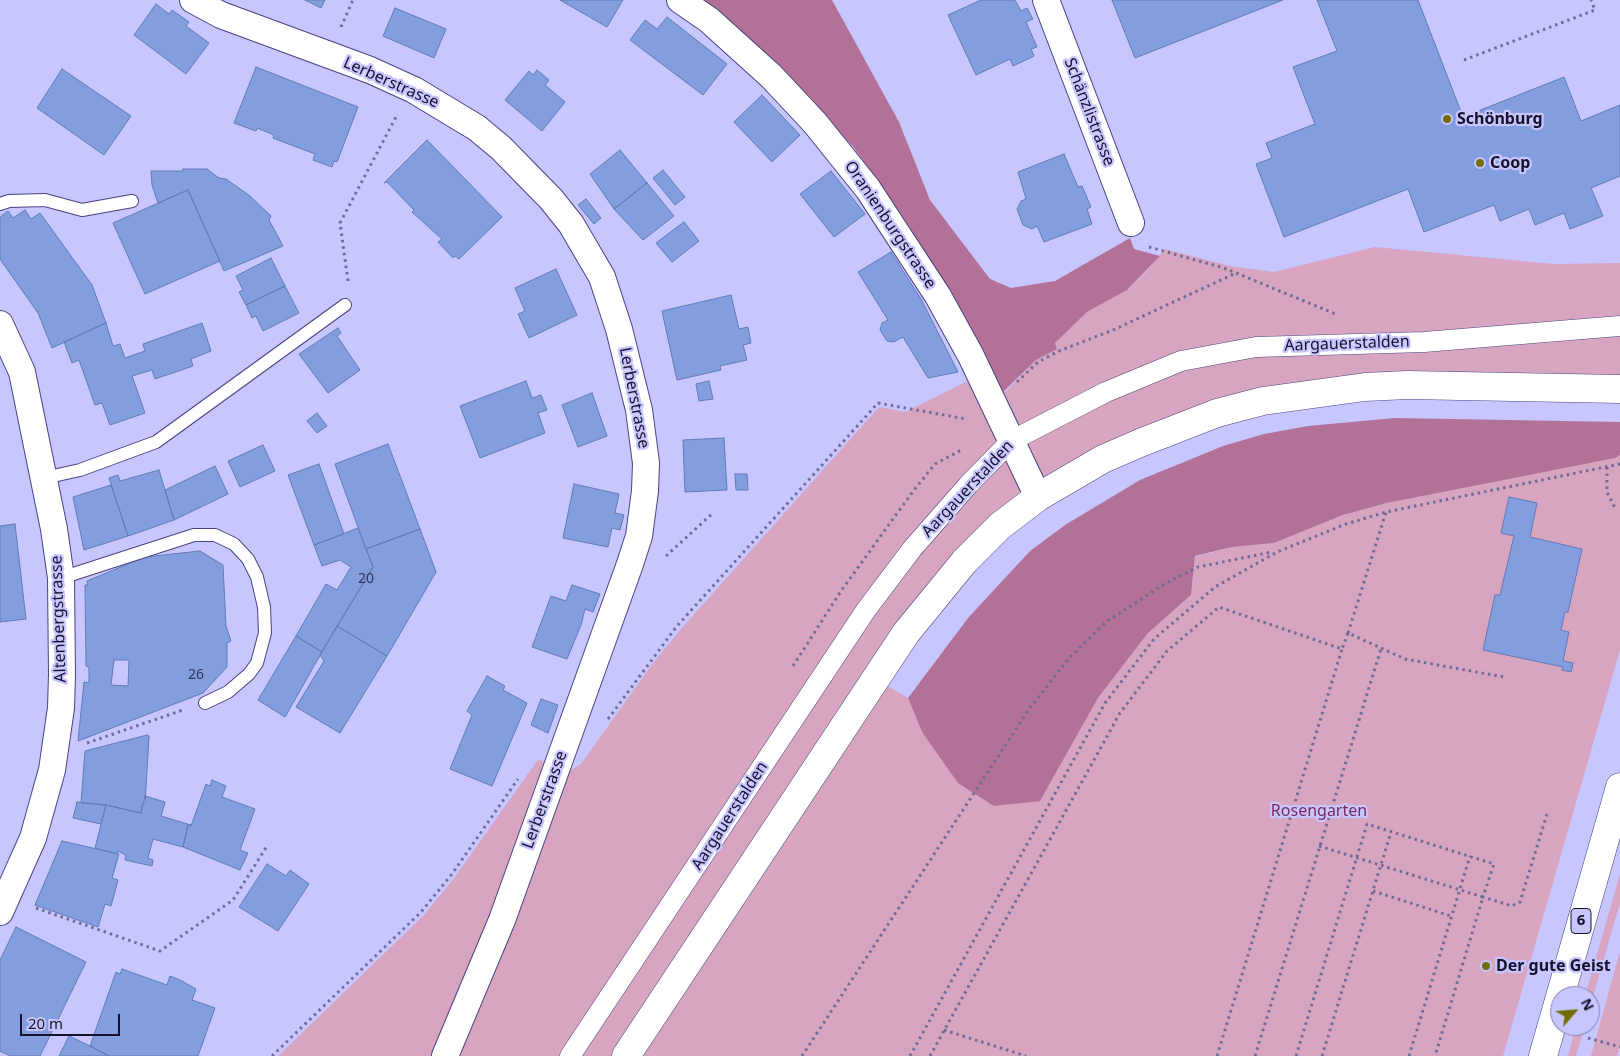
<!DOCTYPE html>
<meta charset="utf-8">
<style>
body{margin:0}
#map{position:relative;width:1620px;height:1056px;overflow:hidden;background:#c7c6ff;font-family:"Noto Sans",sans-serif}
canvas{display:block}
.north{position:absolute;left:1550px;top:986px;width:50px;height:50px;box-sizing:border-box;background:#c7c6ff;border:1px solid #807eab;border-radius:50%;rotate:63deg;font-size:14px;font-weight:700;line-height:20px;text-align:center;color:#15122c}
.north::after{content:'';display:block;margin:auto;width:18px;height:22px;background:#726c07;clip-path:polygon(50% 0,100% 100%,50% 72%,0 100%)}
.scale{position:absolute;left:20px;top:1014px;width:100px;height:22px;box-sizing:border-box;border:2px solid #15122c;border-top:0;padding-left:6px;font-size:15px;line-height:18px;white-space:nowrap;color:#15122c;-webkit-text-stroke:4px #c7c6ff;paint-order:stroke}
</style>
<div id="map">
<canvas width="1620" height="1056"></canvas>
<div class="north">N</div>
<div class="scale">20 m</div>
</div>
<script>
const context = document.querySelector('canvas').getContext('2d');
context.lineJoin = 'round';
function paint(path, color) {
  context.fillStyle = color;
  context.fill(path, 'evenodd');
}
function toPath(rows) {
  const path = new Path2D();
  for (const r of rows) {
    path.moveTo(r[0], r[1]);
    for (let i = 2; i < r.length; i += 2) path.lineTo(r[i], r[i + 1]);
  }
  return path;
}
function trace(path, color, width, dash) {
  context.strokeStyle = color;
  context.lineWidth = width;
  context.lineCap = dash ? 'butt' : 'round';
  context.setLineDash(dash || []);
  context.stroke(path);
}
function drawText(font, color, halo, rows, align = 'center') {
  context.font = font + ' "Noto Sans",sans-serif';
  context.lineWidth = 4.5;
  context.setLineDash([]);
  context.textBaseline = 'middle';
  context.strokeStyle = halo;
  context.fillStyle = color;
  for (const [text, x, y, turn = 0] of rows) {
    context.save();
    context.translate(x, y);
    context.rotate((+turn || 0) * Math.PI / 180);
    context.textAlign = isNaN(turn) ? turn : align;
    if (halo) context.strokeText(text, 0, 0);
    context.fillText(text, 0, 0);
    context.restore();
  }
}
const green = toPath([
 [1375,247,1554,264,1620,263,1620,386,1312,390,1047,488,874,678,908,698,922,732,1040,801,1098,698,1148,633,1191,595,1195,557,1232,547,1274,543,1343,515,1387,503,1620,455,1620,650,1503,1056,278,1056,424,915,455,877,537,761,540,760,569,771,581,764,653,663,681,629,879,407,905,412,992,369,1005,392,1036,360,1057,349,1055,343,1087,312,1127,290,1145,273,1165,249,1230,266,1274,272],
 [1620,874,1620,903,1590,1007,1590,996,1585,996],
 [1620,951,1620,1045,1617,1056,1591,1056],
 [1576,1026,1585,1026,1576,1056,1568,1056]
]);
const forest = toPath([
 [701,0,832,0,899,122,930,200,990,279,1011,288,1055,281,1130,238,1134,249,1160,256,1127,290,1087,312,1055,343,1057,349,1036,360,1003,392,949,290,902,215,854,148,780,67],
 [1395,418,1620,422,1620,455,1615,458,1387,503,1343,515,1274,543,1232,547,1195,556,1191,595,1148,633,1098,698,1040,801,994,806,958,783,922,732,908,698,968,618,1030,551,1065,525,1140,480,1223,446,1264,434,1308,426]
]);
const building = toPath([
 [305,0,325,0,321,8,305,0],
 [560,0,623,0,607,27,560,0],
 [981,0,1015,0,1021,11,1027,8,1033,19,1026,22,1037,47,1031,49,1034,56,1013,66,1010,59,976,75,948,15,981,0],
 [1112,0,1283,0,1135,58,1112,0],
 [1317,0,1418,0,1463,117,1564,77,1581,121,1620,105,1620,176,1591,188,1603,216,1570,229,1564,213,1535,225,1529,209,1500,221,1494,205,1424,232,1408,189,1284,237,1256,164,1272,158,1266,143,1315,124,1293,67,1337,51,1317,0],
 [156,4,169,14,172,10,189,22,186,26,209,43,186,74,134,35,156,4],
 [395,8,446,29,434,58,383,36,395,8],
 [667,17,727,64,703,95,630,40,645,20,657,29,667,17],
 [256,67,358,107,337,162,334,161,332,167,313,160,315,154,273,138,274,135,257,128,256,131,234,123,256,67],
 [62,69,131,116,104,155,37,108,62,69],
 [537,70,549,80,545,85,565,102,542,131,505,100,529,71,533,75,537,70],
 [762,95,800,135,772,162,734,122,762,95],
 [427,140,502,217,459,259,455,256,453,258,438,242,442,239,412,212,414,210,387,182,384,183,427,140],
 [620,150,647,183,614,209,590,174,620,150],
 [1064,154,1078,187,1082,186,1091,207,1087,209,1092,224,1044,242,1037,226,1032,229,1023,225,1017,209,1021,201,1026,199,1018,172,1064,154],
 [183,169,207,169,219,178,226,179,250,196,271,216,269,220,283,246,224,271,188,190,158,203,152,185,151,171,183,171,183,169],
 [663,170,685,197,675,205,653,178,663,170],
 [831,171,865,214,834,237,800,194,831,171],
 [647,183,674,216,643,240,614,209,647,183],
 [188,190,220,261,145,294,113,223,188,190],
 [586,199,601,218,594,224,578,205,586,199],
 [25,210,31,219,40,213,92,285,106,323,52,348,38,313,0,259,0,217,8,211,13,218,25,210],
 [684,222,699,241,672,262,656,243,684,222],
 [891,252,921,299,958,372,928,378,903,337,894,342,887,341,880,330,882,323,888,320,858,272,891,252],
 [271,258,285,286,246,305,239,292,243,290,236,276,271,258],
 [556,269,577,315,529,338,518,314,525,311,515,288,556,269],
 [285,286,299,313,263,331,256,316,252,318,246,305,285,286],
 [731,295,739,329,748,327,751,343,743,345,747,360,720,366,721,370,677,380,662,311,731,295],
 [106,323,113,346,120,344,125,358,145,351,143,344,202,323,211,351,191,359,193,366,155,379,152,370,132,376,145,413,110,425,102,403,95,405,79,360,72,363,64,342,106,323],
 [338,328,341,333,337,336,360,370,328,393,299,354,338,328],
 [526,381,532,398,541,395,547,410,538,413,545,433,480,458,460,406,526,381],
 [709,381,713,399,699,401,696,384,709,381],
 [592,393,607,436,578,447,562,405,592,393],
 [317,413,327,426,317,433,307,421,317,413],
 [724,438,727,490,685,492,683,440,724,438],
 [388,444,420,529,366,549,335,464,388,444],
 [263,445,275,471,240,487,228,461,263,445],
 [319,464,344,534,314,545,288,475,319,464],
 [215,466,228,494,174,520,165,490,215,466],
 [159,470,174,520,128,536,109,478,118,475,120,481,159,470],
 [735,474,747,474,748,490,736,490,735,474],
 [574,484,619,494,615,513,624,515,620,530,612,528,608,547,563,538,574,484],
 [111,485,128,536,84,550,73,497,111,485],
 [1509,497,1537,503,1530,537,1582,549,1568,612,1565,612,1561,630,1569,632,1563,661,1573,663,1571,672,1562,670,1563,667,1483,650,1495,595,1500,595,1514,536,1501,533,1509,497],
 [15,524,26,619,0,622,0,526,15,524],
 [358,528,373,567,322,652,296,636,326,584,337,590,351,567,340,560,322,566,314,545,358,528],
 [420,529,436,572,387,656,337,626,373,567,366,549,420,529],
 [200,551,223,565,226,626,231,641,227,643,227,667,203,693,78,741,84,682,89,683,89,667,86,666,85,585,88,585,87,581,145,557,200,551],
 [114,660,129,660,128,686,111,685,114,660],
 [572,585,600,594,593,612,585,609,581,625,567,659,532,647,551,596,566,601,572,585],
 [337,626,387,656,340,733,296,707,324,661,320,655,337,626],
 [296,636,322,652,285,717,258,700,296,636],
 [487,676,505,686,503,690,527,703,492,786,450,769,472,715,467,711,487,676],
 [541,699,558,705,548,733,531,725,541,699],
 [147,735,149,736,145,804,142,804,141,813,106,805,81,803,85,751,147,735],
 [212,780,226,786,222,797,255,809,240,850,248,853,240,870,183,847,188,825,191,826,206,784,210,786,212,780],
 [145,796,165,802,161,816,191,825,188,825,183,847,153,839,148,858,153,860,152,866,125,860,126,855,118,851,117,854,95,848,106,805,141,813,145,796],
 [77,802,106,805,101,824,73,818,77,802],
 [62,841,119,854,112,878,118,880,111,906,105,904,98,927,35,905,62,841],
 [267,864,286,876,290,870,309,884,278,931,239,907,267,864],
 [16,927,86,962,40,1056,10,1056,0,1051,0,960,16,927],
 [122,969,167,985,170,976,180,980,196,989,192,1000,215,1008,198,1056,109,1056,90,1046,116,972,120,974,122,969],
 [69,1036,90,1046,109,1056,59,1056,69,1036]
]);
const path = toPath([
 [341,27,353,0],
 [1464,60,1595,10,1591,0],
 [1149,247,1224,268,1338,315],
 [348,281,340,223,397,115],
 [1017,382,1038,362,1059,351,1113,330,1236,273],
 [1607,467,1607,492,1615,508],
 [666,556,713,513],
 [1348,633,1386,512],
 [793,666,841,591,914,490,935,464,963,449],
 [608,719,677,626,878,403,966,419],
 [87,743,183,710],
 [1319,846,1483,897,1435,1056],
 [1373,891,1451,916],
 [36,908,160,951,233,900,267,846],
 [944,1030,1026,1056],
 [1588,1038,1620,1047],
 [272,1056,421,912,452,874,518,779],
 [802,1056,1029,709,1070,657,1106,622,1166,583,1198,567,1272,552],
 [910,1056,1105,703,1154,639,1215,587,1277,552,1346,524,1386,512,1620,464],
 [930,1056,1120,713,1167,651,1219,607,1342,649,1348,633,1405,659,1504,677],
 [1217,1056,1342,649],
 [1255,1056,1381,649],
 [1296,1056,1367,824,1494,864,1483,897,1512,906,1520,902,1547,814],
 [1322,1056,1391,832],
 [1409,1056,1470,856]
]);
const service = toPath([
 [0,204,9,201,45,200,82,210,132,201],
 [44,478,80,470,156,442,345,305],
 [61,578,194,535,215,535,234,544,248,559,257,577,264,607,265,633,257,663,249,674,228,692,205,703]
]);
const pedestrian = toPath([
 [570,1056,866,610,912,549,968,485,1011,441,1106,392,1181,361,1256,347,1424,342,1620,326]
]);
const minor = toPath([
 [193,0,221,15,370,70,414,90,477,128,501,148,551,199,571,224,602,277,619,329,639,410,646,463,645,491,639,536,630,564,502,920,445,1056],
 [680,0,709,20,771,76,815,123,868,189,938,296,971,356,1038,497],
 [1046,0,1131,223],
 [0,324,22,372,54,529,61,578,62,675,61,708,52,770,33,838,0,912]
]);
const secondary = toPath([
 [626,1056,906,633,964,562,1000,526,1038,497,1103,459,1140,443,1217,413,1263,401,1365,387,1407,385,1620,389]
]);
const primary = toPath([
 [1543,1056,1620,787]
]);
const markers = [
 [1447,119,5,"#726c07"],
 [1480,163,5,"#726c07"],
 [1486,966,5,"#726c07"]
];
const numberNames = [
 ["20",366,579],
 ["26",196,675]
];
const shields = [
 [1581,921,20]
];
const shieldNames = [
 ["6",1581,921]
];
const streetNames = [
 ["Lerberstrasse",391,83,24],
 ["Schänzlistrasse",1089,112,69],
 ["Oranienburgstrasse",890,225,56],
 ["Aargauerstalden",1347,344,-2],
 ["Lerberstrasse",634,398,79],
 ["Aargauerstalden",968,489,-47],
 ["Altenbergstrasse",59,619,-92],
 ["Lerberstrasse",545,800,-70],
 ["Aargauerstalden",730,816,-57]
];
const poiNames = [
 ["Schönburg",1457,119],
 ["Coop",1490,163],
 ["Der gute Geist",1496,966]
];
const parkNames = [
 ["Rosengarten",1319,811]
];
paint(green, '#d8a5c1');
paint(forest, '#b47197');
paint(building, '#829ede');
trace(building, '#607bb7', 1);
trace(service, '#484380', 14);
trace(pedestrian, '#484380', 21);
trace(minor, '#484380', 28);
trace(secondary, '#484380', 29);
trace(primary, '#484380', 29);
trace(path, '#6e6c95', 3, [2.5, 4]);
trace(service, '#fff', 12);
trace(pedestrian, '#fff', 20);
trace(minor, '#fff', 26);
trace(secondary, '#fff', 28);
trace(primary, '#fff', 28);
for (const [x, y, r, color] of markers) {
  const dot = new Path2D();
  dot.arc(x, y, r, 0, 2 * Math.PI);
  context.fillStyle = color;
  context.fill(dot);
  trace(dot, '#c7c6ff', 2);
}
drawText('14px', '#303558', null, numberNames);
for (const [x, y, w] of shields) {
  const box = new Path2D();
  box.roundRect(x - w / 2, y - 12.5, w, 25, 4);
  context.fillStyle = '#c7c6ff';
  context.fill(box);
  trace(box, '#15122c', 1);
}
drawText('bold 15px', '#15122c', null, shieldNames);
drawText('16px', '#15122c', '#c7c6ff', streetNames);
drawText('bold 16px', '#15122c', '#c7c6ff', poiNames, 'left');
drawText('16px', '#7b295d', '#c7c6ff', parkNames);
</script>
